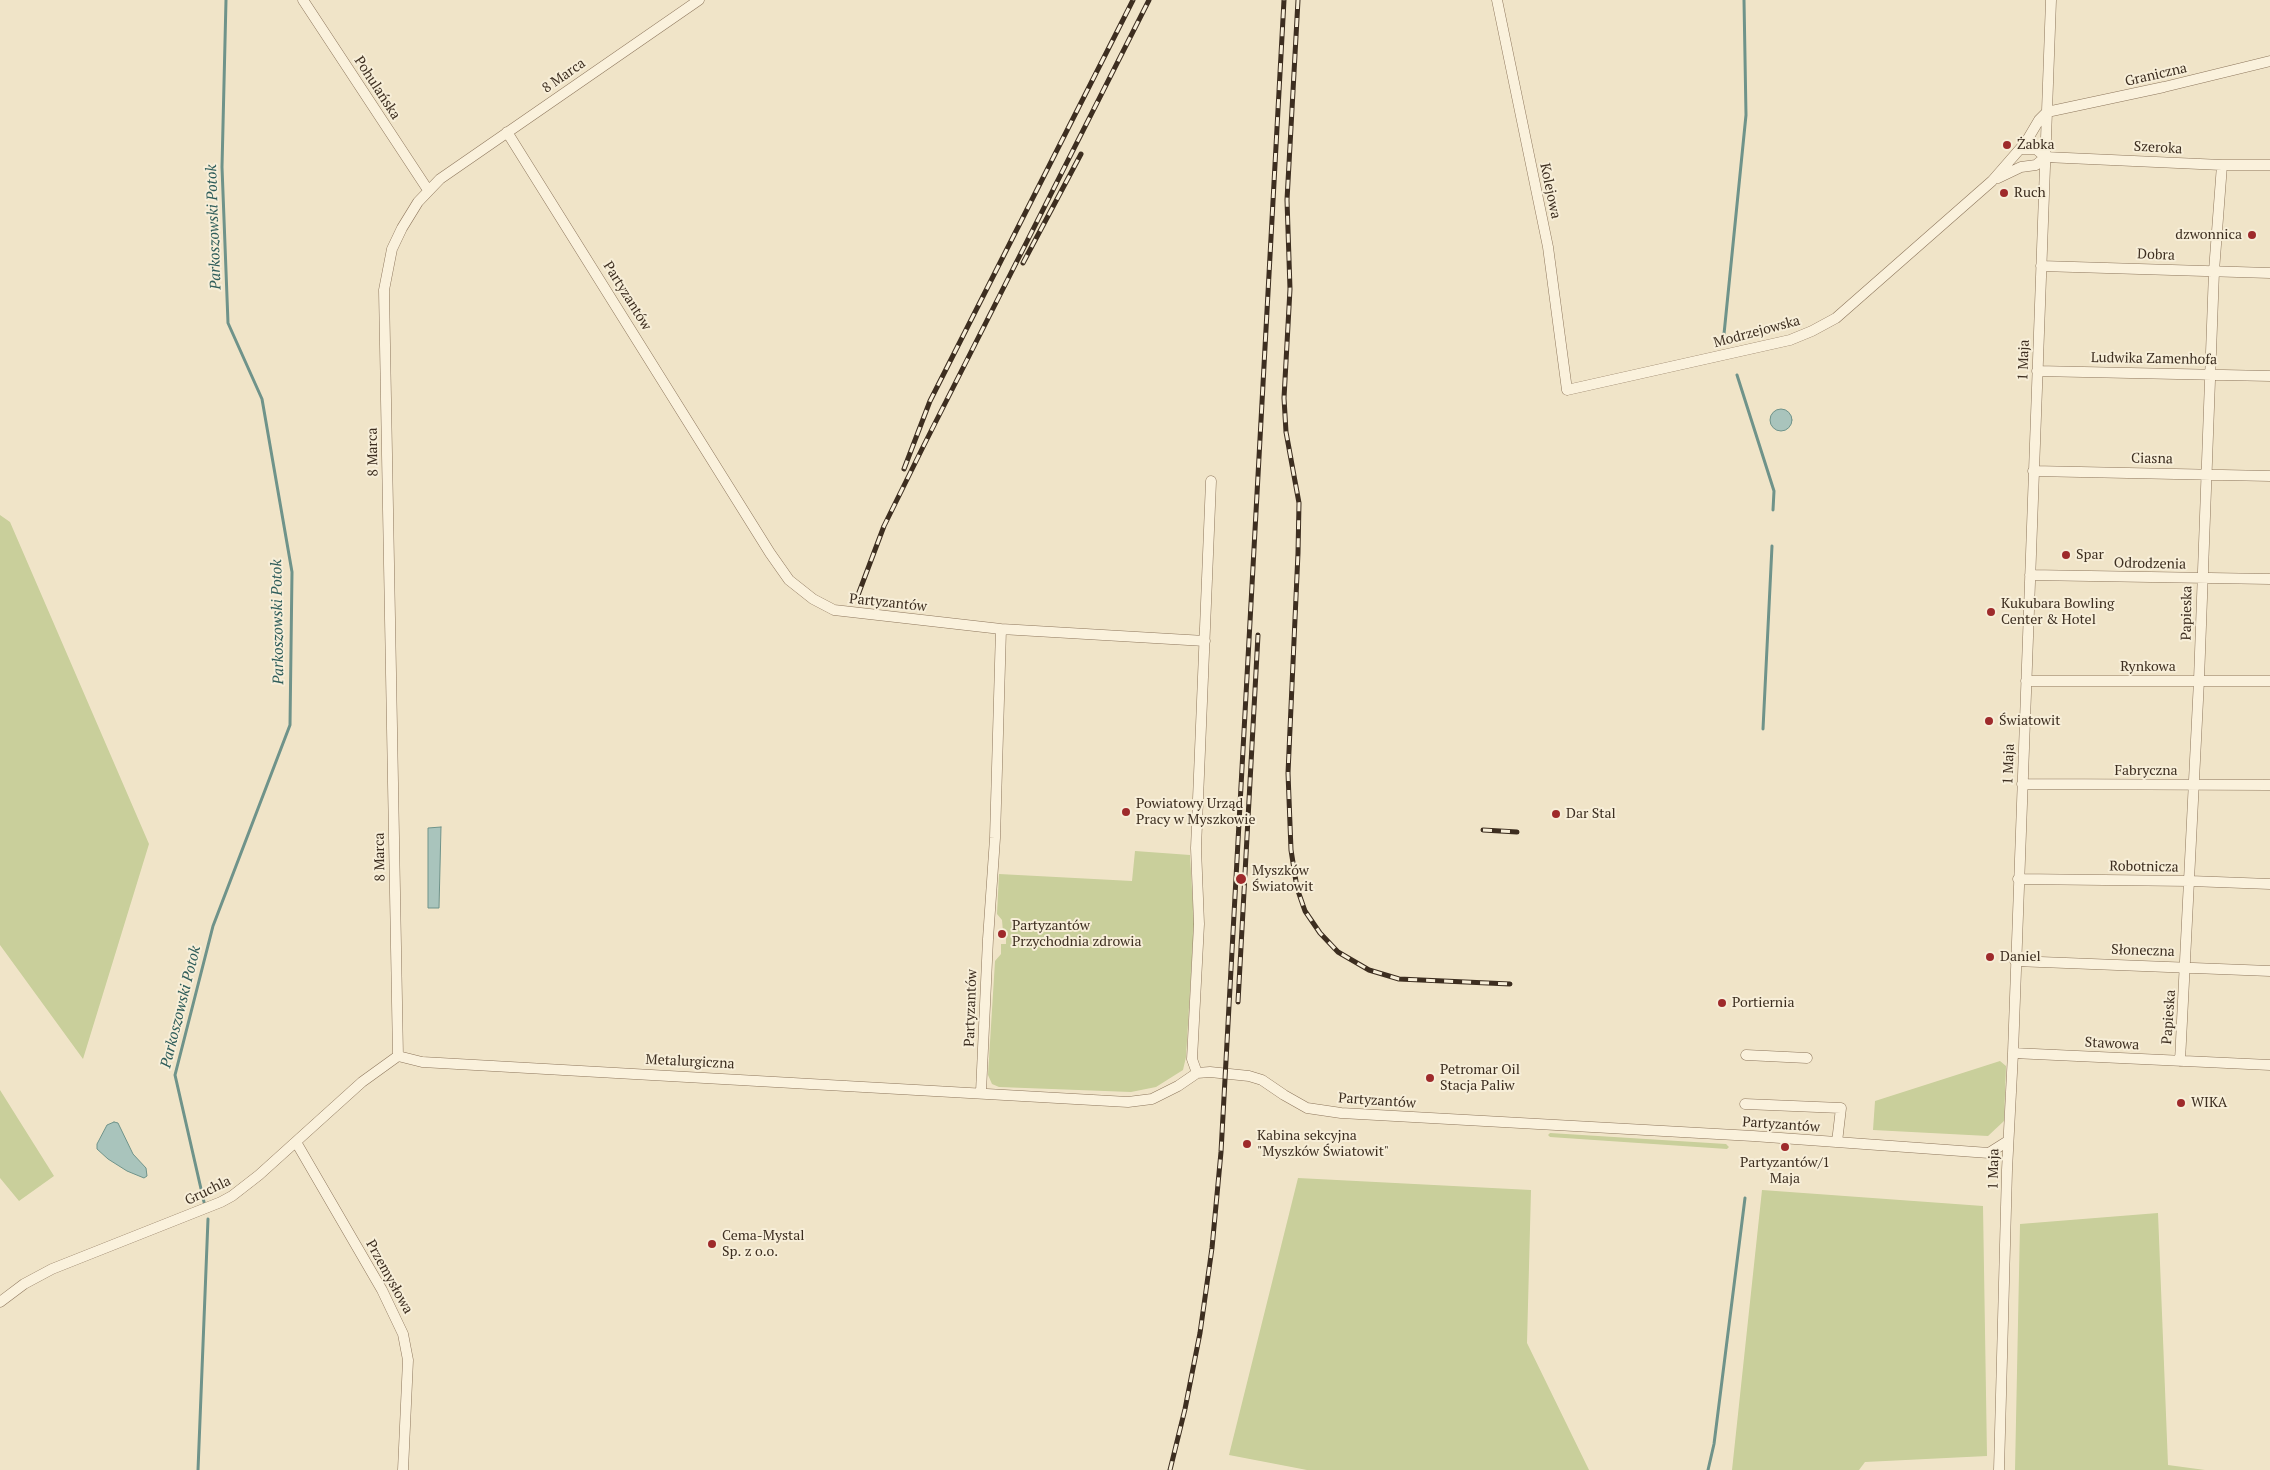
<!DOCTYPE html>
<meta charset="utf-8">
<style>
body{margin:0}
canvas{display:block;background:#f0e4c8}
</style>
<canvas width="2270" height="1470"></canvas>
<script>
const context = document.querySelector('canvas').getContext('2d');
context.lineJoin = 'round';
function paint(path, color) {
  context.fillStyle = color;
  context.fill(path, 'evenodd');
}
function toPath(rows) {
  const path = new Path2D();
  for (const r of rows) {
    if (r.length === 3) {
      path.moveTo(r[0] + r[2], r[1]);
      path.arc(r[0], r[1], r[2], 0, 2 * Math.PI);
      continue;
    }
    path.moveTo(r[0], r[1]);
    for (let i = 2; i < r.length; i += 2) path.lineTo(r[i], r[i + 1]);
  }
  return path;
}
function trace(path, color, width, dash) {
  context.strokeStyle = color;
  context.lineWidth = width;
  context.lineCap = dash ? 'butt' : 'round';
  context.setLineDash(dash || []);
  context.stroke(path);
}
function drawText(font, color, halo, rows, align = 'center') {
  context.font = font + ' "PT Serif",serif';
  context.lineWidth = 4;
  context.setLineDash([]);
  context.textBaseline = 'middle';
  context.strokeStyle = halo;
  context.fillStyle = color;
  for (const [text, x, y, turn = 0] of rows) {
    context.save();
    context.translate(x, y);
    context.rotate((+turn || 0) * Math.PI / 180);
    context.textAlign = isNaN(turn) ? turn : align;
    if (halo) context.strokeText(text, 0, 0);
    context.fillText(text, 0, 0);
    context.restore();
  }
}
const green = toPath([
 [0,515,10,522,149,844,83,1059,0,945],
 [1135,851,1190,855,1194,924,1186,1057,1183,1070,1156,1087,1131,1092,999,1087,992,1084,988,1075,995,961,1001,954,1001,944,1006,944,1006,933,1003,932,1002,920,997,914,999,874,1132,881],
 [2000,1061,2006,1066,2004,1121,1988,1136,1873,1130,1875,1101],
 [0,1090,54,1176,19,1201,0,1178],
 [1550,1133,1726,1144,1729,1147,1727,1149,1550,1137,1548,1135],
 [1298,1178,1531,1190,1527,1343,1589,1470,1307,1470,1229,1455],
 [1762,1190,1983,1206,1987,1456,1865,1462,1859,1470,1732,1470],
 [2158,1213,2168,1465,2205,1470,2015,1470,2020,1224]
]);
const water = toPath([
 [1781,420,11],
 [441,827,439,908,428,908,428,828,441,827],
 [114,1122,118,1123,133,1154,146,1168,147,1176,144,1178,127,1171,108,1159,97,1149,97,1144,107,1125,114,1122]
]);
const stream = toPath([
 [1723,344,1746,115,1744,0],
 [1737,375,1774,491,1773,510],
 [1763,729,1772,546],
 [204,1202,175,1075,213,926,290,725,292,572,262,399,228,323,222,167,226,0],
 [198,1470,208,1219],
 [1708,1470,1714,1444,1745,1198]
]);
const minor = toPath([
 [303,0,428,190],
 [1497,0,1548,247,1567,390,1790,340,1812,331,1836,318,1992,181,2026,142,2039,120,2047,112,2164,87,2270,61],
 [507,132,770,553,789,580,813,599,834,610,1001,629,1205,641],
 [2020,149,2036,149,2045,157],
 [2045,157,2222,165,2270,165],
 [1998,178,2021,167,2036,165,2045,157],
 [2041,266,2270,273],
 [2037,371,2270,376],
 [2033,471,2270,476],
 [2030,575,2270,579],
 [2026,681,2270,681],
 [2022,784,2270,785],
 [2018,879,2190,881,2270,884],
 [2015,961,2270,971],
 [2013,1053,2270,1065],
 [1746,1055,1807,1058],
 [398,1056,422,1062,1128,1102,1152,1099,1178,1086,1197,1073,1210,1072,1249,1076,1262,1080,1284,1095,1307,1108,1341,1113,1753,1136,1989,1153,2008,1141],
 [398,1056,384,290,392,249,402,228,418,202,440,179,699,0],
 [2180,1061,2199,680,2214,271,2222,165],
 [1197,1073,1192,1059,1199,924,1196,848,1211,481],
 [981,1092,988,939,995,838,1001,629],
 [1745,1104,1841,1108,1837,1142],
 [296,1142,382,1290,403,1334,408,1360,403,1470],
 [0,1302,24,1284,52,1269,221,1202,232,1196,259,1175,362,1082,398,1056],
 [1999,1470,2007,1170,2013,1053,2051,0]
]);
const rail = toPath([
 [1298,0,1287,200,1290,289,1284,398,1286,432,1299,503,1298,553,1288,773,1291,850,1297,888,1305,911,1320,933,1338,952,1369,970,1399,979,1510,984],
 [1023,263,1081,154],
 [904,469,930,401,1133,0],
 [858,595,884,526,923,447,1149,0],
 [1483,830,1517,832],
 [1238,1002,1258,635],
 [1170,1470,1185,1409,1200,1333,1212,1248,1221,1152,1284,0]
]);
const markers = [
 [2007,145,5,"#9e2a2b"],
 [2004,193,5,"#9e2a2b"],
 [2252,235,5,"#9e2a2b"],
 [2066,555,5,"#9e2a2b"],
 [1991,612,5,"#9e2a2b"],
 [1989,721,5,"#9e2a2b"],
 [1126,812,5,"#9e2a2b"],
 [1556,814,5,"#9e2a2b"],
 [1241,879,6,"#9e2a2b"],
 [1002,934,5,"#9e2a2b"],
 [1990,957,5,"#9e2a2b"],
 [1722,1003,5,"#9e2a2b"],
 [1430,1078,5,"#9e2a2b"],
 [2181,1103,5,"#9e2a2b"],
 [1247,1144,5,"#9e2a2b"],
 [1785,1147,5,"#9e2a2b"],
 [712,1244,5,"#9e2a2b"]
];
const streetNames = [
 ["Graniczna",2156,75,-13],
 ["8 Marca",564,76,-35],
 ["Pohulańska",377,88,57],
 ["Szeroka",2158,148,3],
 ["Kolejowa",1550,191,78],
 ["Dobra",2156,255,2],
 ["Partyzantów",627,296,58],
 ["Modrzejowska",1757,332,-15],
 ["Ludwika Zamenhofa",2154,359,1],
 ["1 Maja",2024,360,-88],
 ["8 Marca",373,452,-91],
 ["Ciasna",2152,459,1],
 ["Odrodzenia",2150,564,1],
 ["Partyzantów",888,603,6],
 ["Papieska",2187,613,-89],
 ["Rynkowa",2148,667],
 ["1 Maja",2009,764,-88],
 ["Fabryczna",2146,771],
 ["8 Marca",380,857,-91],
 ["Robotnicza",2144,867,1],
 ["Słoneczna",2143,951,2],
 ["Partyzantów",971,1008,-88],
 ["Papieska",2169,1017,-86],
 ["Stawowa",2112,1044,3],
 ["Metalurgiczna",690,1062,3],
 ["Partyzantów",1377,1101,4],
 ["Partyzantów",1781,1125,4],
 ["1 Maja",1994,1169,-89],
 ["Gruchla",208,1191,-26],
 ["Przemysłowa",389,1277,61]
];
const poiNames = [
 ["Żabka",2017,145],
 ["Ruch",2014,193],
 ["dzwonnica",2242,235,"right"],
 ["Spar",2076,555],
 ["Kukubara Bowling",2001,604],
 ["Center & Hotel",2001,620],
 ["Światowit",1999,721],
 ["Powiatowy Urząd",1136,804],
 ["Pracy w Myszkowie",1136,820],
 ["Dar Stal",1566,814],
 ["Myszków",1252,871],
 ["Światowit",1252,887],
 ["Partyzantów",1012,926],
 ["Przychodnia zdrowia",1012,942],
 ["Daniel",2000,957],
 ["Portiernia",1732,1003],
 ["Petromar Oil",1440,1070],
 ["Stacja Paliw",1440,1086],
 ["WIKA",2191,1103],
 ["Kabina sekcyjna",1257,1136],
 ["\"Myszków Światowit\"",1257,1152],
 ["Partyzantów/1",1785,1163,"center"],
 ["Maja",1785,1179,"center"],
 ["Cema-Mystal",722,1236],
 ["Sp. z o.o.",722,1252]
];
const waterNames = [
 ["Parkoszowski Potok",214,227,-92],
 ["Parkoszowski Potok",278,622,-91],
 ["Parkoszowski Potok",181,1007,-76]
];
paint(green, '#c9cf9b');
paint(water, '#a9c4bc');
trace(water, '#6f938a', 1);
trace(stream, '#6f938a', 3);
trace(minor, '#8d765c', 11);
trace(minor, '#faf1dc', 10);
trace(rail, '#3d2e20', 5);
trace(rail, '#f7eed8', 3, [9]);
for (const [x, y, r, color] of markers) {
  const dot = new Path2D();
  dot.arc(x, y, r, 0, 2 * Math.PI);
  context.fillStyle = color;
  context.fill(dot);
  trace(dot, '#f7eed8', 2);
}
drawText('14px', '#3d2e20', '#f7eed8', streetNames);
drawText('14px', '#3d2e20', '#f7eed8', poiNames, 'left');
drawText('italic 15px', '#2f5d5a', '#f7eed8', waterNames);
</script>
